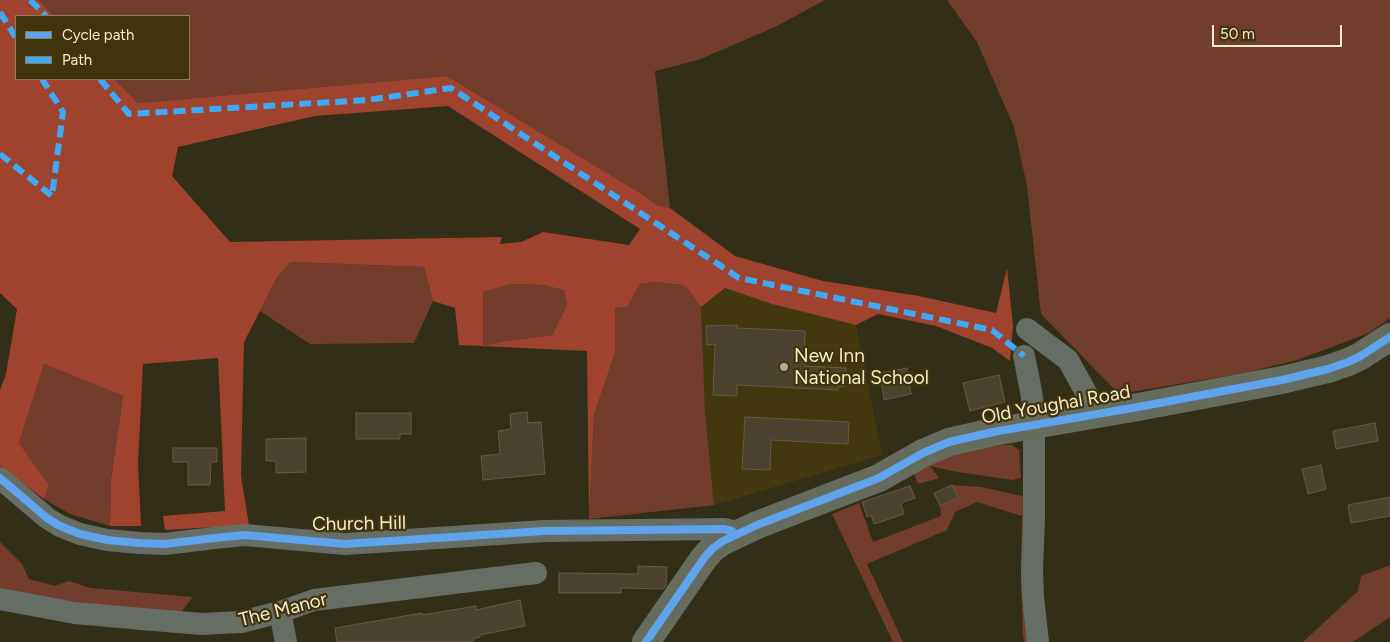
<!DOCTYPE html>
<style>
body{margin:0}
#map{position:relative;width:1390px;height:642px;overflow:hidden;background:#332e18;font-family:Figtree,sans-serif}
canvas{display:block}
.legend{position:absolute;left:15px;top:15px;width:175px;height:65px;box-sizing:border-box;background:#3f340c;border:1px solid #897e58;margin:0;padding:6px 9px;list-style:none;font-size:15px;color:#f7ecc9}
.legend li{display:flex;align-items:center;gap:10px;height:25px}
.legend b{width:25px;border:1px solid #897e58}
.scale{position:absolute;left:1212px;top:25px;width:130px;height:22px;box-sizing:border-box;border:2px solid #f7ecc9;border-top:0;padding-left:6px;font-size:15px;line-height:18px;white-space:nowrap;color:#f7ecc9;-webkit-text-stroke:4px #3f340c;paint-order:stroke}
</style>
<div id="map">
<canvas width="1390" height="642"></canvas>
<ul class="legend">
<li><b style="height:6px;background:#60a3ed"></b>Cycle path</li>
<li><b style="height:6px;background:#3fa9f5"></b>Path</li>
</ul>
<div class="scale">50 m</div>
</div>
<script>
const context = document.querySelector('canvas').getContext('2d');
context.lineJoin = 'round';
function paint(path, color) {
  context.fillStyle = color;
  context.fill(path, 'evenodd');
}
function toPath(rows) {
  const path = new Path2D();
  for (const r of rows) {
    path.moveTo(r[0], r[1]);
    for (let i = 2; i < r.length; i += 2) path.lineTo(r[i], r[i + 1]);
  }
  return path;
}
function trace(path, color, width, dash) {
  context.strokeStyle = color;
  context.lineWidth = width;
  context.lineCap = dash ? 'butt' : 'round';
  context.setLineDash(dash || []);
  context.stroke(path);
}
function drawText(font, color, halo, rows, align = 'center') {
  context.font = font + ' Figtree,sans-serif';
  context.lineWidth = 4.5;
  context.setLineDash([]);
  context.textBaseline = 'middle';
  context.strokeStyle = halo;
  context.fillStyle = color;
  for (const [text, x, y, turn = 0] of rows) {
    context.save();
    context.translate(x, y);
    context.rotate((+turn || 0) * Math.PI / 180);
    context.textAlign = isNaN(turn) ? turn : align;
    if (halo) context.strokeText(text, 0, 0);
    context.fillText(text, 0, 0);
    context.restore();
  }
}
const built = toPath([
 [725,288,772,304,856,325,882,455,714,505,705,410,701,307]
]);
const green = toPath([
 [39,0,825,0,775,27,698,60,655,71,670,208,657,205,637,191,447,76,138,103,114,79,189,79,189,16,54,16],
 [947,0,1390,0,1390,318,1369,333,1297,360,1244,373,1119,394,1041,314,1027,186,1014,127,977,42],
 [289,262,424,267,433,301,414,343,310,344,260,311,278,276],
 [655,282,682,285,687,288,701,307,705,410,714,505,589,519,594,415,615,353,615,306,627,307,640,284],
 [511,284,544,285,564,289,567,305,552,335,506,341,483,347,483,292],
 [44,364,123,396,111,479,110,526,70,514,44,499,49,485,19,443],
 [1000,445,1012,445,1019,450,1021,478,1012,480,952,471,930,466,939,478,918,484,913,472,961,451],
 [952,485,981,487,1026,497,1030,642,1024,642,1023,635,1021,579,1022,516,977,502,955,512,947,530,867,564,903,642,893,642,832,514,859,503,873,542,941,516,940,506,958,498],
 [0,542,22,564,29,579,55,586,69,581,90,588,193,597,180,613,127,609,28,595,0,589],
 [1390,565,1390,617,1353,642,1303,642,1358,591,1361,576]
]);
const forest = toPath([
 [0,0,39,0,54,16,16,16,16,79,114,79,138,103,447,76,637,191,657,205,670,208,735,256,823,281,919,296,996,313,1007,268,1013,326,1010,361,992,348,936,326,878,314,856,325,772,304,725,288,701,307,687,288,682,285,655,282,640,284,627,307,615,307,615,353,594,415,589,519,587,351,459,345,455,308,433,301,424,267,290,262,278,276,244,342,241,476,249,525,165,530,163,516,225,511,218,358,143,364,138,463,141,526,110,526,111,479,123,396,44,364,19,443,49,485,44,499,0,466,0,390,6,374,17,309,0,293],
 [448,106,640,229,629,245,543,232,521,242,500,244,502,237,230,242,172,176,178,147,315,116],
 [511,284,544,285,564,290,567,305,552,335,506,341,483,346,483,292]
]);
const building = toPath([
 [737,325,737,328,805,331,804,366,846,368,845,387,838,386,838,390,737,385,737,396,713,395,715,344,707,345,706,326,737,325],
 [907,368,911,394,884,400,880,373,907,368],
 [999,375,1005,402,970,411,963,383,999,375],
 [527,412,528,423,541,422,545,474,483,480,481,456,500,454,498,431,511,429,510,414,527,412],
 [356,413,411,413,411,434,400,434,400,439,356,439,356,413],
 [745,417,849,422,848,444,771,440,770,470,742,469,745,417],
 [1375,423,1378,441,1336,449,1333,431,1375,423],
 [306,438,306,472,276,473,276,461,266,461,266,439,306,438],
 [173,448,217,448,217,462,211,462,210,485,188,485,188,462,173,462,173,448],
 [1321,465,1326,489,1308,494,1302,469,1321,465],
 [952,485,958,498,940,506,934,493,952,485],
 [910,486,915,498,901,503,904,514,874,524,871,515,867,517,862,502,910,486],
 [1390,497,1390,516,1351,523,1348,505,1390,497],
 [638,566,667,567,666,586,663,589,621,588,621,593,559,593,559,573,638,574,638,566],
 [520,600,525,626,480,635,480,637,473,639,473,642,337,642,335,628,422,613,422,615,476,606,476,610,520,600]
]);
const minor = toPath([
 [1027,329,1068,360,1098,414],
 [1024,356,1031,391,1034,413,1034,519,1032,571,1033,597,1038,642],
 [0,478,47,518,60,526,80,534,107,540,139,543,165,544,214,538,245,535,345,544,544,531,724,529,732,531,735,534],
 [0,599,75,613,142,619,202,624,241,622,280,612,314,600,536,573],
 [280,612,286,642]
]);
const major = toPath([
 [646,642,704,558,713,548,723,541,757,525,879,478,923,453,949,442,993,432,1138,407,1282,380,1328,369,1348,362,1359,357,1390,337]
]);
const quiet = toPath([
 [30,0,46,16],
 [0,12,16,38],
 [100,79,129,114,368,100,451,88,739,278,992,330,1024,356],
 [0,154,52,196,63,112,42,79]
]);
const cycleway = toPath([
 [0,478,47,518,60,526,80,534,107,540,139,543,165,544,214,538,245,535,345,544,544,531,724,529,732,531,735,534],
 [646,642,704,558,713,548,723,541,757,525,879,478,923,453,949,442,993,432,1138,407,1282,380,1328,369,1348,362,1359,357,1390,337]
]);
const markers = [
 [784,367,5,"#b2aa8b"]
];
const poiNames = [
 ["New Inn",794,356],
 ["National School",794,378]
];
const streetNames = [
 ["Old Youghal Road",1056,405,-10],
 ["Church Hill",359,524,-1],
 ["The Manor",283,610,-14]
];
paint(built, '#44380e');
paint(green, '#733d2e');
paint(forest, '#9f422e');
paint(building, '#4b432f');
trace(building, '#665a45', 1);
trace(minor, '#666d64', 22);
trace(major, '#656c5e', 28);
trace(quiet, '#3fa9f5', 6, [12, 6]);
trace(cycleway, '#60a3ed', 8);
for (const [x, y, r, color] of markers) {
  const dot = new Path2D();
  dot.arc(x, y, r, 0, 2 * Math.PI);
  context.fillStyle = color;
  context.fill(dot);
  trace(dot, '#3f340c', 2);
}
drawText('19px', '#f7ecc9', '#3f340c', poiNames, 'left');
drawText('19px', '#f7ecc9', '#3f340c', streetNames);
</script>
